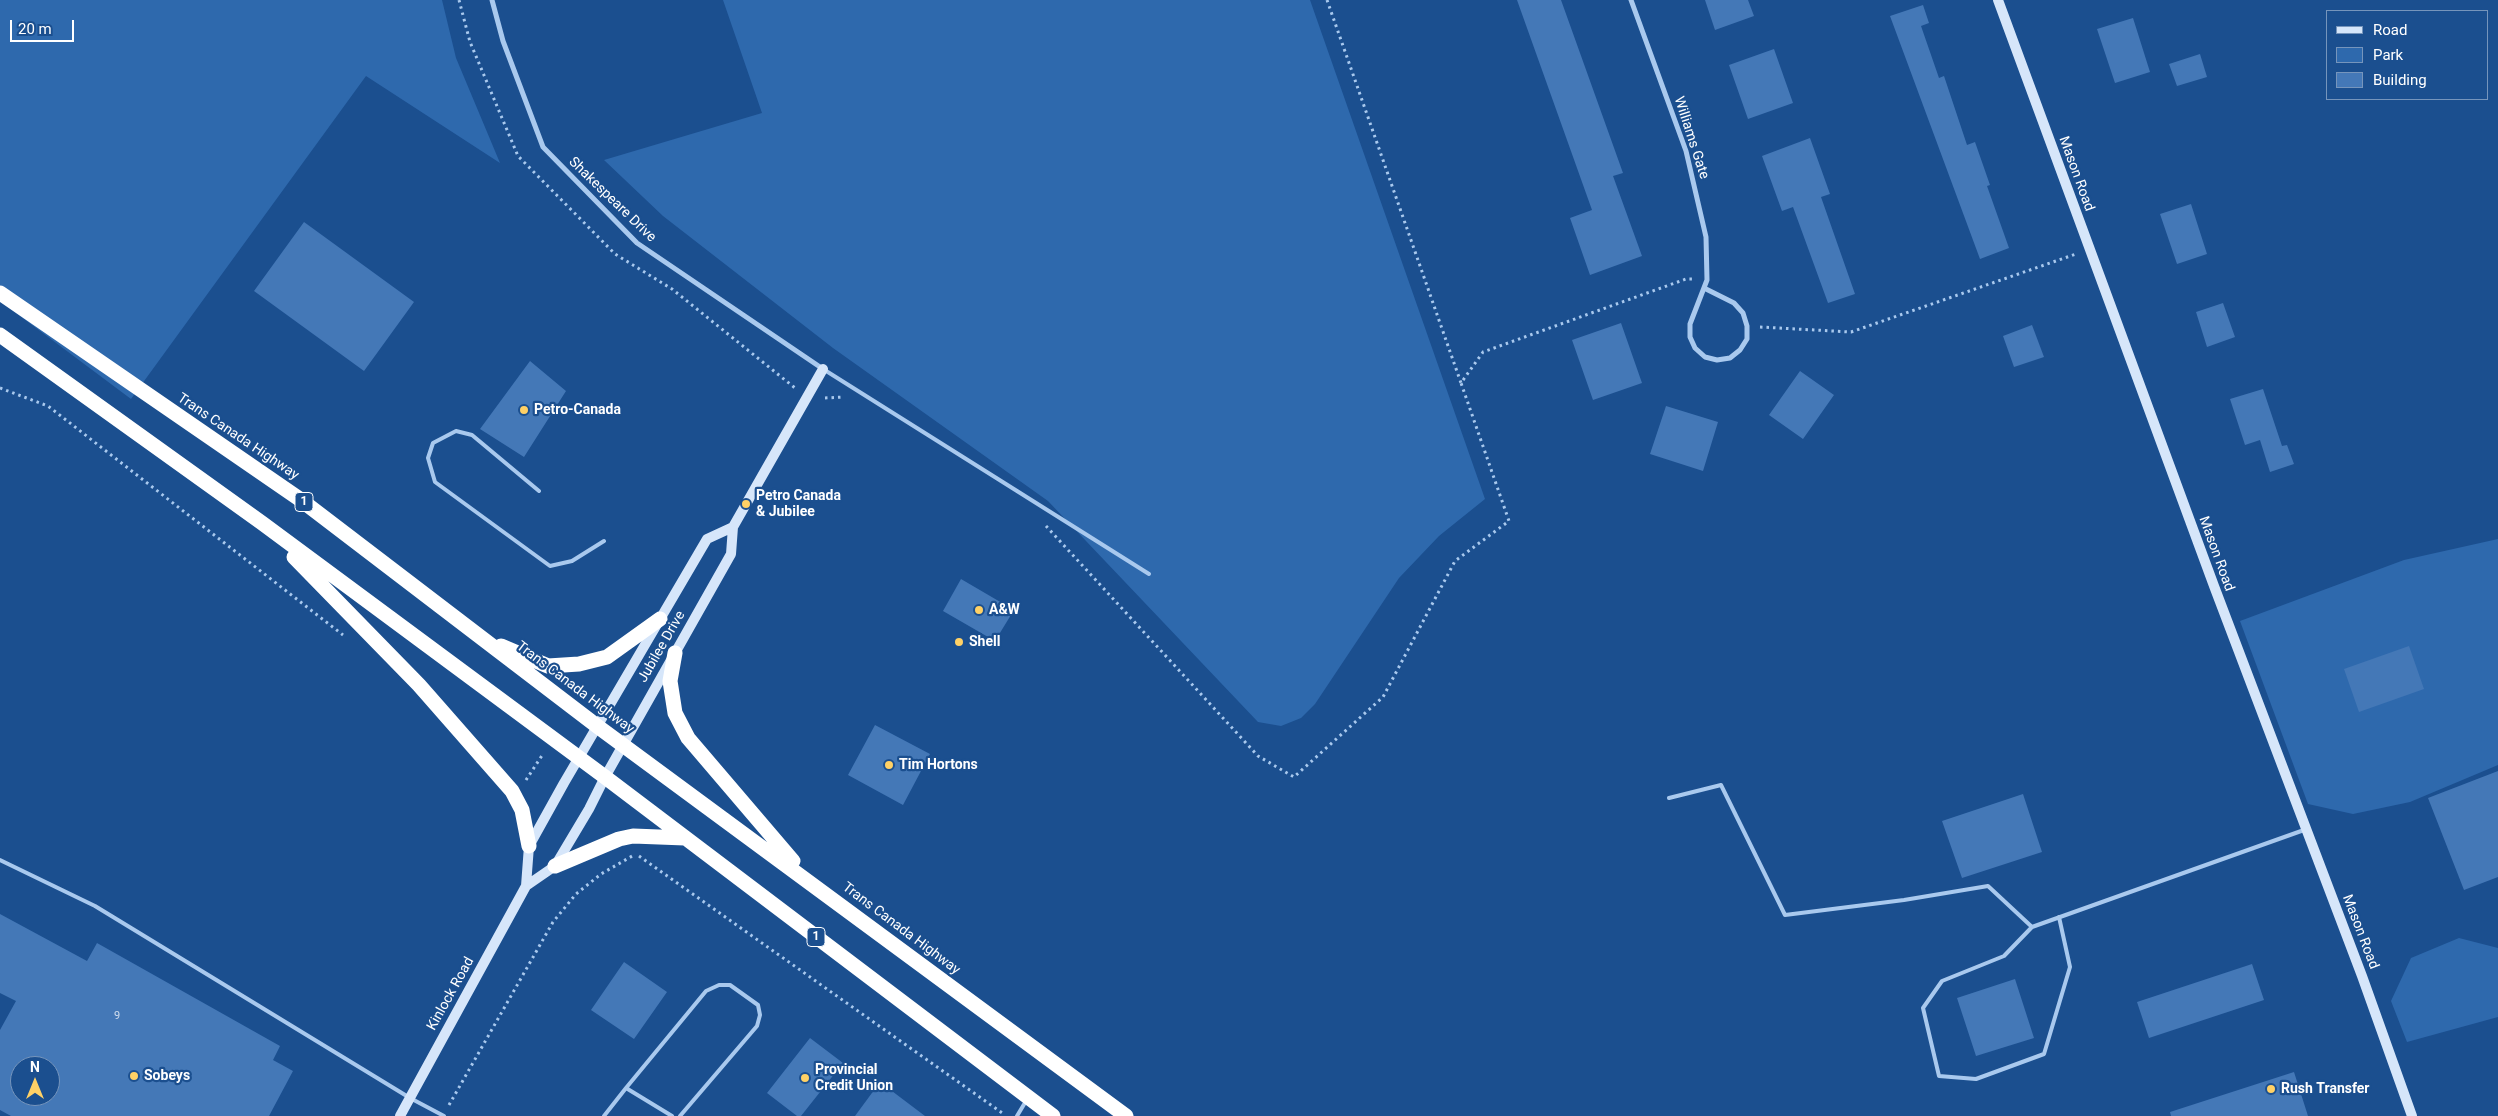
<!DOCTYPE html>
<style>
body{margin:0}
#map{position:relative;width:2498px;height:1116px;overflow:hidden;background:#1b4f8f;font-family:Roboto,sans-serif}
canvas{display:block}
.legend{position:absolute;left:2326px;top:10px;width:162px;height:90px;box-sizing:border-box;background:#1b4f8f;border:1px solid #7695bc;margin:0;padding:6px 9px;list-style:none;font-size:15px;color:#fff}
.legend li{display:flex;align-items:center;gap:10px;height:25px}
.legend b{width:25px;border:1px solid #7695bc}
.north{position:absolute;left:10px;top:1056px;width:50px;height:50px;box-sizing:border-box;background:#1b4f8f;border:1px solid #7695bc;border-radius:50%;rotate:0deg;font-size:14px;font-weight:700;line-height:20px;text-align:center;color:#fff}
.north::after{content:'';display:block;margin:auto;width:18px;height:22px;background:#ffd166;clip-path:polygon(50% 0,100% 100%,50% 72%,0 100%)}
.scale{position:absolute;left:10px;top:20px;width:64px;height:22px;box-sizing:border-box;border:2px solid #fff;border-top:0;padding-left:6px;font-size:15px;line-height:18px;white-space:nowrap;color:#fff;-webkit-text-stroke:4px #1b4f8f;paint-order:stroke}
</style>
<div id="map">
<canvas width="2498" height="1116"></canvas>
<ul class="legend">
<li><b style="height:6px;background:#d6e6fa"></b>Road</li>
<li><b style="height:14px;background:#2e69ad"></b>Park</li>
<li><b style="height:14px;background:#4478b7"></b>Building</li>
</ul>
<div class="north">N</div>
<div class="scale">20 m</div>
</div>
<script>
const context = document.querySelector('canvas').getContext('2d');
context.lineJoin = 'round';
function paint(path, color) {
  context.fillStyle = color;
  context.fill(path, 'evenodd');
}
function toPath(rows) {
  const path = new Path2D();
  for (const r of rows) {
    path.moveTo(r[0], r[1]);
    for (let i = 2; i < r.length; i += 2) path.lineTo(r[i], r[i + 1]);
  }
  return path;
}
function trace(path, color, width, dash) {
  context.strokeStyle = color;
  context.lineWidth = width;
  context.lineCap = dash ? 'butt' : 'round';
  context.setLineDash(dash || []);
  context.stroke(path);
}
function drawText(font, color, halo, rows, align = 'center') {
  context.font = font + ' Roboto,sans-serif';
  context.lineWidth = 4.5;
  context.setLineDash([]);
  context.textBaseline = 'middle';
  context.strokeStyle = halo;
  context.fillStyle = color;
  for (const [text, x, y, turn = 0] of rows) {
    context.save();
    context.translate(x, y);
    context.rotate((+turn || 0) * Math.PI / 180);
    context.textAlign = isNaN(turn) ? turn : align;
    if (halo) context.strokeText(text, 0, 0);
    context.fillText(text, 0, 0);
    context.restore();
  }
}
const green = toPath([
 [0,0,442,0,456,58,500,163,366,76,131,399,0,301],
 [723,0,1310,0,1485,499,1439,536,1399,578,1315,704,1301,718,1281,726,1258,722,1048,501,833,348,663,216,604,160,762,113],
 [2498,539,2498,765,2410,802,2353,814,2308,804,2240,621,2404,560],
 [2459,938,2498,948,2498,1017,2407,1042,2391,1001,2411,958]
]);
const building = toPath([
 [1517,0,1561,0,1623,173,1613,176,1642,256,1590,275,1570,218,1592,210],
 [1705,0,1748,0,1754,16,1715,30],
 [1923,5,1929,23,1921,26,1939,78,1944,76,1967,145,1975,142,1990,185,1987,186,2009,248,1980,259,1890,16],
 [2133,18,2150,72,2115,83,2097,29],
 [1774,49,1793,103,1748,119,1729,65],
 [2200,54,2207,77,2177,86,2169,64],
 [1810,138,1830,194,1821,197,1855,294,1828,303,1793,207,1782,211,1762,156],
 [2191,204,2207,254,2177,264,2160,214],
 [304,222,414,302,364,371,254,291],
 [2223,303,2235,337,2207,347,2196,312],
 [1621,323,1642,383,1593,400,1572,340],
 [2032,325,2044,357,2014,367,2003,336],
 [530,361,566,391,524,457,480,429],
 [1800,371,1834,395,1803,439,1769,415],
 [2263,389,2282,446,2287,445,2294,464,2270,472,2260,440,2245,445,2230,399],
 [1666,406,1718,422,1703,471,1650,454],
 [961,579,1014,610,995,641,943,611],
 [2409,646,2424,689,2359,712,2344,669],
 [875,725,930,754,903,805,848,775],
 [2498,771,2498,877,2464,890,2428,798],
 [2023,794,2042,852,1962,878,1942,821],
 [0,914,87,961,97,943,280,1046,273,1060,293,1071,269,1116,11,1116,0,1110,0,1030,16,1001,0,993],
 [20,1066,50,1066,50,1096,20,1096],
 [624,962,667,992,634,1039,591,1010],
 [2252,964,2264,1000,2149,1038,2137,1002],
 [2015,979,2034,1038,1976,1056,1957,998],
 [810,1038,843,1063,801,1116,797,1116,767,1093],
 [2294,1072,2308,1116,2171,1116,2170,1112],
 [880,1082,925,1116,855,1116]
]);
const path = toPath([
 [459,0,470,42,518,156,615,254,672,289,795,388],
 [1327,0,1461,383],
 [1760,327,1851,332,2076,254],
 [0,388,48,406,343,635],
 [825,398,843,397],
 [1046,526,1258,756,1294,777,1383,697,1455,561,1509,521,1461,383,1483,352,1686,279,1694,279],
 [526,780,543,754],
 [639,856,1005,1115],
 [449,1105,553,922,576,894,601,874,634,855]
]);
const lane = toPath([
 [823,369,1149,574],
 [539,491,472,435,456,431,433,443,428,458,435,482,550,566,572,561,604,541],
 [1669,798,1721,785,1785,915,1904,900,1988,886,2032,927,2304,830],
 [0,860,95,906,410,1098,444,1116],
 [2032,927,2004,956,1942,981,1923,1008,1939,1076,1976,1079,2044,1054,2070,967,2059,917],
 [626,1088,706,991,719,985,730,985,758,1005,760,1015,757,1026,680,1116],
 [604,1116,626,1088,672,1116],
 [1017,1116,1026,1101]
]);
const street = toPath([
 [492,0,503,41,543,147,637,243,823,369],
 [1631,0,1686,151,1706,237,1707,280,1690,324,1690,337,1695,348,1705,357,1717,360,1730,358,1740,350,1747,339,1747,326,1743,313,1734,303,1704,288]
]);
const secondary = toPath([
 [1998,0,2214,586,2362,976,2412,1116],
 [526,886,555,866,589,809,605,777,731,554,733,527,823,369],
 [400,1116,526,886,529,846,564,783,707,539,733,527]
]);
const highway = toPath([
 [0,293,301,500,597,726,1126,1116],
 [0,335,262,523,605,777,1053,1116],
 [294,557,419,685,512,791,522,810,529,846],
 [501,646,548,666,579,664,607,657,660,619],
 [675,653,670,681,675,713,688,738,793,861],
 [555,866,619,839,633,836,685,838]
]);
const markers = [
 [524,410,5,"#ffd166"],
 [746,504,5,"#ffd166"],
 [979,610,5,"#ffd166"],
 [959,642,5,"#ffd166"],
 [889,765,5,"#ffd166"],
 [134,1076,5,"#ffd166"],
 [805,1078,5,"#ffd166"],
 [2271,1089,5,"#ffd166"]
];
const numberNames = [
 ["9",117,1016]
];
const shields = [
 [304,502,18],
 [816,937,18]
];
const shieldNames = [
 ["1",304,502],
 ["1",816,937]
];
const streetNames = [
 ["Williams Gate",1691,138,72],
 ["Mason Road",2076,174,70],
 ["Shakespeare Drive",612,200,44],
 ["Trans Canada Highway",238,437,34],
 ["Mason Road",2216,554,70],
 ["Jubilee Drive",662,647,-60],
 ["Trans Canada Highway",575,688,37],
 ["Trans Canada Highway",901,929,37],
 ["Mason Road",2360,932,69],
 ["Kinlock Road",451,994,-61]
];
const poiNames = [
 ["Petro-Canada",534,410],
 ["Petro Canada",756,496],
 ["& Jubilee",756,512],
 ["A&W",989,610],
 ["Shell",969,642],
 ["Tim Hortons",899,765],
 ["Provincial",815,1070],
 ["Credit Union",815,1086],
 ["Sobeys",144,1076],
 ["Rush Transfer",2281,1089]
];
paint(green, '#2e69ad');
paint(building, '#4478b7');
trace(path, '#a9c9ee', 3, [2.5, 4]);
trace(lane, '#a9c9ee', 4);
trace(street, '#a9c9ee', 5);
trace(secondary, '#d6e6fa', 10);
trace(highway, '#fff', 15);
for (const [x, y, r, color] of markers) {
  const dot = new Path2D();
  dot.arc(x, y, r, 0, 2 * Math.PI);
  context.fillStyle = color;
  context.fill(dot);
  trace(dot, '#1b4f8f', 2);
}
drawText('11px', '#d0dded', null, numberNames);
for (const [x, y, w] of shields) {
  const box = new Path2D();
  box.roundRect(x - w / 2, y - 9.5, w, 19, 4);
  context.fillStyle = '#1b4f8f';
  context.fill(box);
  trace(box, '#fff', 1);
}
drawText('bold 12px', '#fff', null, shieldNames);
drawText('14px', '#fff', '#1b4f8f', streetNames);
drawText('bold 14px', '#fff', '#1b4f8f', poiNames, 'left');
</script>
